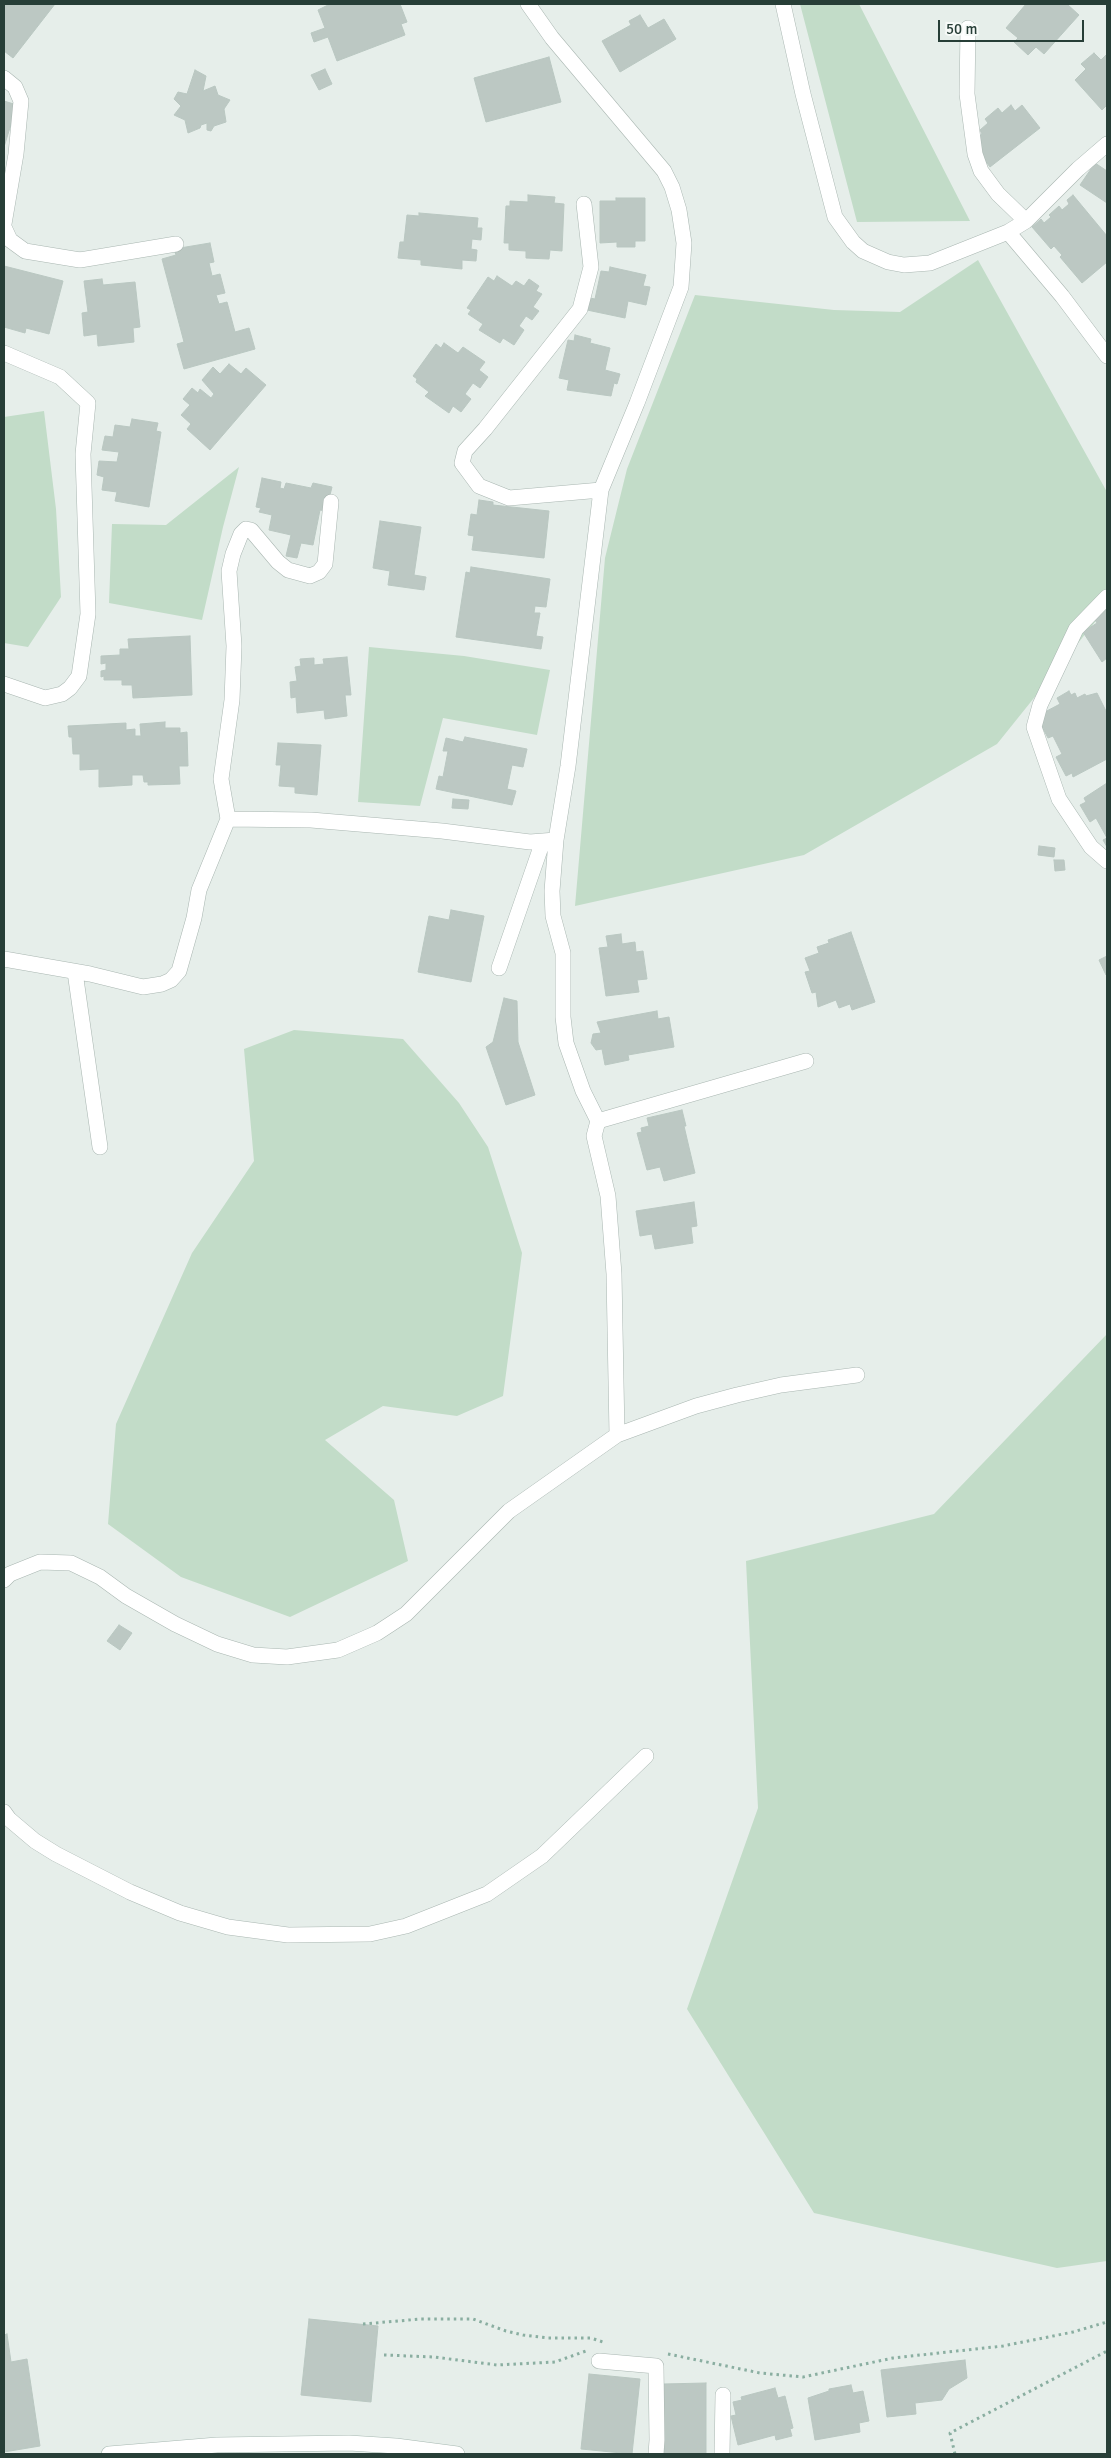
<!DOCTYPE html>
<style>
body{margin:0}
#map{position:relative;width:1111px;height:2458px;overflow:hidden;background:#e6eeea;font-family:Signika,sans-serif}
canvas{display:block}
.frame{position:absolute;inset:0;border:5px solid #273e37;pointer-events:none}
.scale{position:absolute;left:938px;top:20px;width:146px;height:22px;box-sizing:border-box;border:2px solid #273e37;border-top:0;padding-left:6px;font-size:15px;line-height:18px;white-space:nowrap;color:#273e37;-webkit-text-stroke:4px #f7faf8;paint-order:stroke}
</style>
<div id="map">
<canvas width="1111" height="2458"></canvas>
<div class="frame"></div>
<div class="scale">50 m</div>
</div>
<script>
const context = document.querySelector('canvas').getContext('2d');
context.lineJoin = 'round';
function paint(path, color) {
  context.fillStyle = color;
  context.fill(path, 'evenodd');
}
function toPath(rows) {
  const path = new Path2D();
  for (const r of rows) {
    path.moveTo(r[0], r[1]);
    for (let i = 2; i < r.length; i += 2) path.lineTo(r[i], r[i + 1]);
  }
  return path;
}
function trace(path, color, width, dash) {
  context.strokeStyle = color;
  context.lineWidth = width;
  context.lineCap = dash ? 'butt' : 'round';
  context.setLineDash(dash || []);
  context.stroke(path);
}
const green = toPath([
 [800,4,859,4,970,221,857,222],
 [978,260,1107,492,1107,607,997,744,804,855,575,906,605,558,627,469,695,295,834,310,900,312],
 [44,411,56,509,61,597,28,647,4,643,4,417],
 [239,467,223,527,202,620,109,603,112,524,166,525],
 [369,647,464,656,550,670,537,735,443,718,420,806,358,802],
 [294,1030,403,1039,459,1103,488,1147,522,1253,503,1396,457,1416,383,1406,325,1440,394,1500,408,1561,290,1617,181,1577,108,1524,116,1424,192,1253,254,1161,244,1049],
 [1107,1334,1107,2261,1057,2268,814,2213,687,2009,758,1808,746,1561,934,1514]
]);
const building = toPath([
 [4,4,55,4,13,58,4,51,4,4],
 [330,4,400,4,407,22,401,24,405,35,337,61,328,37,314,42,311,33,325,28,318,10,330,4],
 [1026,4,1067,4,1079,15,1044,54,1036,47,1028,55,1014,42,1018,38,1006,28,1026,4],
 [640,15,648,28,664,19,676,39,620,72,602,41,631,25,629,21,640,15],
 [1094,53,1101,60,1107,54,1107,105,1102,110,1075,80,1086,69,1081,64,1094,53],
 [549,57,561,102,486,122,474,78,549,57],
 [325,69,332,84,319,90,311,75,325,69],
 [195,70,206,76,203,91,215,86,218,95,230,100,224,109,226,122,214,126,211,131,207,130,207,123,201,125,200,128,188,133,185,120,174,115,181,106,174,99,178,92,187,94,195,70],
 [4,101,17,105,4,147,4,101],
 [1011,105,1015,111,1022,105,1040,128,990,167,978,151,983,147,976,139,982,134,980,130,988,123,985,119,998,108,1002,113,1011,105],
 [1095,163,1107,171,1107,203,1080,185,1095,163],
 [528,195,555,197,554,203,564,204,562,251,550,250,549,259,526,258,526,251,509,250,509,243,504,243,506,206,510,206,510,201,528,202,528,195],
 [1073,195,1107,236,1107,262,1082,283,1060,257,1062,255,1054,246,1051,249,1032,227,1041,219,1044,223,1051,217,1049,215,1059,206,1062,210,1069,204,1067,200,1073,195],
 [616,198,645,198,645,241,635,241,635,247,617,247,617,242,600,243,600,201,616,201,616,198],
 [419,213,478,218,477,228,482,228,481,240,472,239,471,249,477,250,476,261,462,260,462,269,421,265,421,260,398,258,400,242,404,242,407,215,419,216,419,213],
 [210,243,214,262,209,263,212,276,220,274,225,293,216,295,219,304,227,302,235,332,249,328,255,349,184,369,177,344,184,342,162,259,176,255,174,249,210,243],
 [4,266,63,281,49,334,26,328,25,333,4,327,4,266],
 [610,267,646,275,643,286,650,287,646,305,628,301,625,318,587,310,590,298,595,299,601,271,609,272,610,267],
 [497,276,512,286,516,281,524,286,529,279,539,286,536,291,542,294,533,307,539,311,532,320,526,316,519,326,524,330,514,345,503,338,500,343,479,330,483,324,468,314,471,310,467,308,488,277,494,281,497,276],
 [102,279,103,285,135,282,140,327,133,328,134,342,98,346,97,334,84,336,82,313,88,312,84,281,102,279],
 [575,335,591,339,590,343,610,348,605,370,620,374,617,384,614,383,611,396,567,390,569,380,559,378,568,340,574,341,575,335],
 [444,343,458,353,463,347,485,362,479,370,488,377,480,388,473,383,465,394,471,399,461,412,453,406,449,413,425,396,429,392,416,382,417,379,413,376,436,344,441,348,444,343],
 [229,364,241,374,246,368,266,385,210,450,187,429,191,424,181,415,190,405,183,399,192,388,198,393,200,389,211,398,214,394,202,380,213,367,220,374,229,364],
 [132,419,158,423,156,431,161,432,149,507,115,501,117,492,102,490,104,477,97,475,99,461,117,462,119,452,102,450,105,436,113,437,115,425,130,427,132,419],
 [262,478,281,482,280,488,284,489,286,483,311,488,313,483,332,487,326,511,320,510,313,545,301,543,297,558,286,556,291,535,269,530,272,515,259,512,261,508,256,507,262,478],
 [479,500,493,502,493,505,549,511,544,558,472,550,474,536,468,535,471,514,477,515,479,500],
 [380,521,421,527,414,575,426,577,424,590,388,585,390,571,373,568,380,521],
 [471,567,550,579,546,607,535,606,534,613,540,613,536,636,543,637,541,649,456,637,466,572,470,573,471,567],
 [1107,608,1107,658,1102,662,1083,632,1097,623,1093,617,1107,608],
 [190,636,192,695,133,698,132,685,122,685,122,680,104,680,104,676,101,677,101,671,106,670,106,663,101,664,101,656,120,655,120,649,129,649,128,639,190,636],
 [347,657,351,695,345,695,347,716,325,719,324,710,297,713,296,697,291,698,290,682,297,681,295,667,301,666,300,659,314,658,314,665,324,664,323,659,347,657],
 [1069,691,1071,695,1075,693,1077,698,1085,694,1086,696,1097,693,1107,713,1107,759,1073,777,1072,773,1066,776,1056,757,1062,754,1053,736,1048,738,1038,719,1043,713,1060,704,1057,698,1069,691],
 [165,722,165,728,180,728,180,733,187,732,188,766,179,766,180,784,148,785,148,782,144,782,143,775,132,775,132,785,99,787,99,769,80,770,80,754,73,754,72,737,69,737,68,726,126,723,126,730,135,729,135,736,141,736,140,724,165,722],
 [465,737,527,749,523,767,512,765,507,789,516,791,512,805,436,789,439,776,443,777,448,751,443,751,446,738,463,742,465,737],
 [278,743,321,745,317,795,295,793,295,787,279,786,281,765,276,765,278,743],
 [1107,783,1107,847,1103,840,1107,838,1096,818,1090,822,1080,805,1086,802,1084,798,1107,783],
 [453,799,469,800,468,809,452,808,453,799],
 [1039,846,1055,848,1054,857,1038,855,1039,846],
 [1054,860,1064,860,1065,870,1055,871,1054,860],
 [451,910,484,916,471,982,418,972,429,916,449,920,451,910],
 [851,932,875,1002,852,1010,850,1004,839,1008,836,1000,818,1007,816,992,812,993,805,972,810,971,805,958,819,953,817,947,829,943,828,940,851,932],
 [621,934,622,944,635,942,636,952,643,951,647,979,637,980,639,992,606,996,599,948,608,947,606,936,621,934],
 [1107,956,1107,974,1106,975,1099,960,1107,956],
 [504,998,517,1001,518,1042,535,1095,506,1105,486,1047,493,1042,504,998],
 [657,1011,658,1019,669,1017,674,1047,628,1055,629,1060,605,1065,602,1049,596,1050,591,1043,593,1034,601,1033,597,1022,657,1011],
 [682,1110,686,1126,684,1126,695,1173,664,1181,660,1167,647,1170,637,1133,642,1132,641,1128,649,1126,647,1118,682,1110],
 [694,1202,697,1226,691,1227,693,1243,655,1249,652,1234,640,1236,636,1211,694,1202],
 [119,1625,132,1633,120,1650,107,1641,119,1625],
 [309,2319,378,2326,371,2402,301,2395,309,2319],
 [7,2334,11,2362,27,2359,40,2446,4,2452,4,2335,7,2334],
 [965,2360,967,2378,949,2389,942,2400,915,2403,916,2414,887,2417,881,2370,965,2360],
 [589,2374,640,2379,632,2454,581,2449,589,2374],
 [706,2383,706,2453,664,2454,663,2384,706,2383],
 [851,2385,853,2393,863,2391,869,2421,859,2423,860,2432,815,2440,808,2398,829,2391,829,2389,851,2385],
 [775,2388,778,2398,785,2396,793,2428,790,2429,792,2436,776,2440,775,2435,738,2445,731,2416,736,2415,733,2402,742,2400,741,2397,775,2388]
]);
const path = toPath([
 [363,2324,421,2319,473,2319,506,2331,523,2335,548,2338,591,2338,606,2343],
 [668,2354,760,2373,803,2377,893,2358,1003,2346,1073,2332,1107,2322],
 [384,2355,434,2357,497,2365,555,2362,586,2351],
 [955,2454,950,2433,1107,2351]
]);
const minor = toPath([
 [783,4,803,94,835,217,853,242,863,251,888,262,904,265,930,263,1008,232,1026,221,1078,169,1107,144],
 [968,28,967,94,975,154,981,171,998,194,1026,221],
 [4,78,15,87,21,101,16,154,4,224],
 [584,204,591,267,580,309,485,429,465,451,462,463,479,486,509,498,601,490],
 [4,227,10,240,25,251,80,260,176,244],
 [1008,232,1062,296,1107,356],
 [4,353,60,377,88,403,83,454,88,614,79,676,70,688,62,694,45,698,4,684],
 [1107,597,1076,629,1040,705,1034,727,1059,799,1091,847,1107,861],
 [228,819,311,820,442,831,530,842,556,840],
 [4,959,90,974,143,987,162,984,171,980,179,971,194,918,199,890,228,819,221,779,232,700,234,646,229,571,233,554,241,534,246,529,251,530,278,562,288,570,310,576,319,572,325,564,331,502],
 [499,968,543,841],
 [75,972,100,1147],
 [598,1121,806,1061],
 [617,1435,696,1406,737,1395,781,1385,857,1375],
 [4,1580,10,1574,40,1562,71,1563,100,1577,126,1596,175,1624,217,1644,253,1655,287,1657,338,1650,377,1633,406,1614,509,1511,617,1435,614,1274,608,1196,594,1136,598,1121,583,1091,566,1043,563,1017,563,953,553,916,552,891,556,840,568,766,601,490,637,403,681,287,684,243,679,210,672,187,664,171,552,38,528,4],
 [4,1812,9,1819,35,1841,56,1854,130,1892,180,1913,228,1927,288,1935,370,1934,406,1926,487,1894,542,1856,646,1756],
 [599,2361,656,2366,657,2440,656,2454],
 [722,2454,723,2395]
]);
const secondary = toPath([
 [109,2454,217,2445,349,2443,396,2446,457,2454]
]);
paint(green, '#c2dcc8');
paint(building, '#bcc8c3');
trace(building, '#b9c7c1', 1);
trace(minor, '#a9b6b1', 16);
trace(secondary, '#a6b8b1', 16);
trace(path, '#8aaea1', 3, [2.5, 4]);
trace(minor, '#fff', 15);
trace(secondary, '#fff', 15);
</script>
